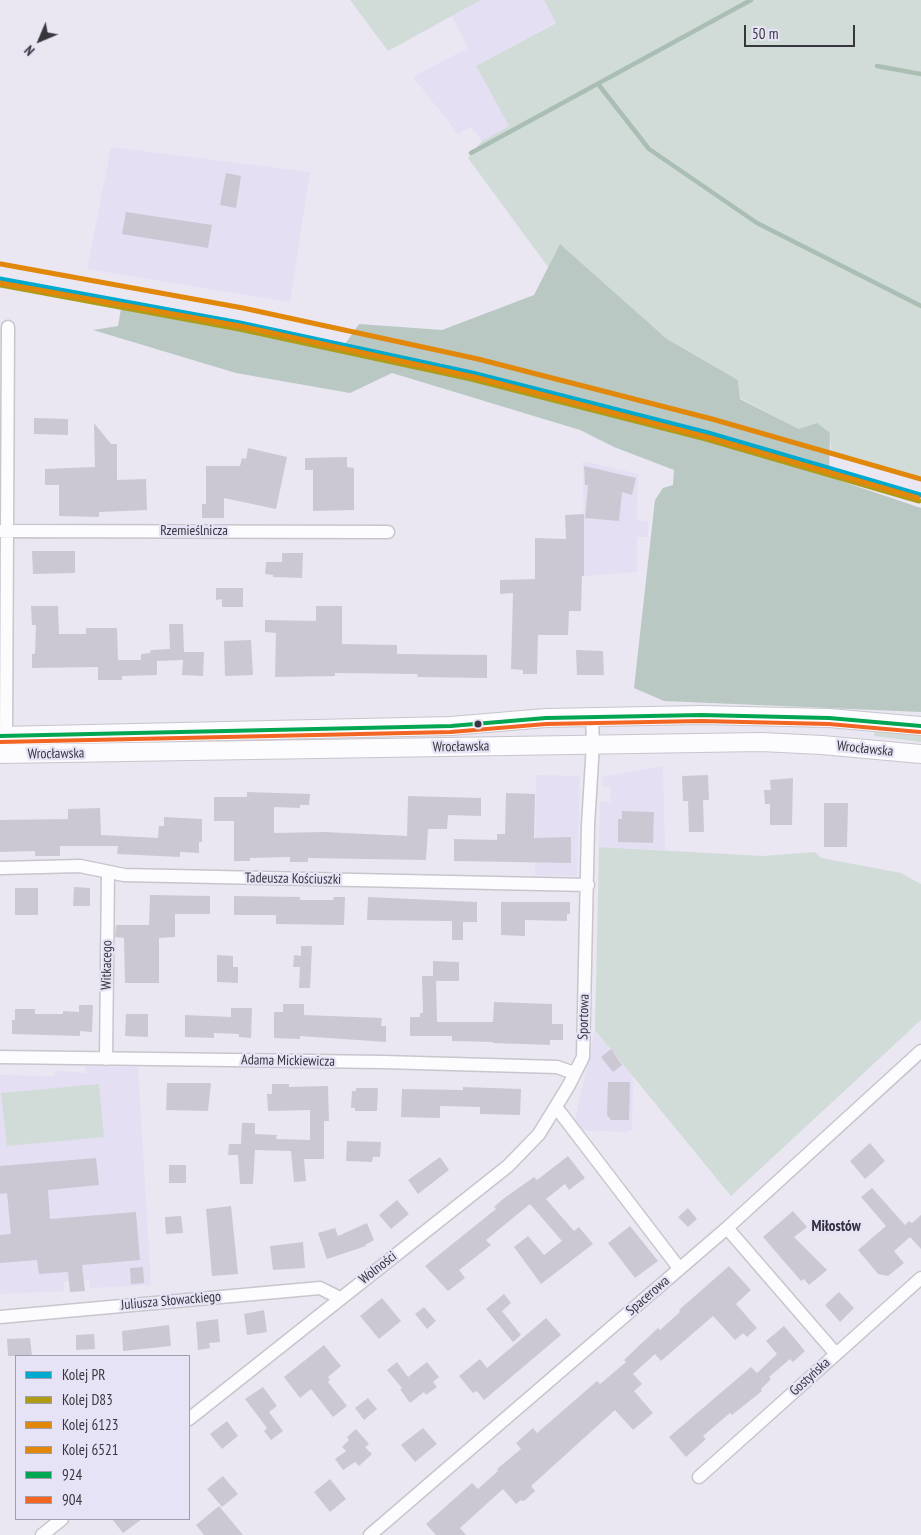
<!DOCTYPE html>
<meta charset="utf-8">
<style>
body{margin:0}
#map{position:relative;width:921px;height:1535px;overflow:hidden;background:#eae7f2;font-family:"PT Sans Narrow",sans-serif}
canvas{display:block}
.legend{position:absolute;left:15px;top:1355px;width:175px;height:165px;box-sizing:border-box;background:#e7e3f6;border:1px solid #a19eac;margin:0;padding:6px 9px;list-style:none;font-size:15px;color:#39373e}
.legend li{display:flex;align-items:center;gap:10px;height:25px}
.legend b{width:25px;border:1px solid #a19eac}
.north{position:absolute;left:15px;top:15px;width:50px;height:50px;-webkit-text-stroke:4px #e7e3f6;paint-order:stroke;rotate:225deg;font-size:14px;font-weight:700;line-height:20px;text-align:center;color:#39373e}
.north::after{content:'';display:block;margin:auto;width:18px;height:22px;background:#39373e;clip-path:polygon(50% 0,100% 100%,50% 72%,0 100%)}
.scale{position:absolute;left:744px;top:25px;width:111px;height:22px;box-sizing:border-box;border:2px solid #39373e;border-top:0;padding-left:6px;font-size:15px;line-height:18px;white-space:nowrap;color:#39373e;-webkit-text-stroke:4px #e7e3f6;paint-order:stroke}
</style>
<div id="map">
<canvas width="921" height="1535"></canvas>
<ul class="legend">
<li><b style="height:6px;background:#00a9ce"></b>Kolej PR</li>
<li><b style="height:6px;background:#b09b19"></b>Kolej D83</li>
<li><b style="height:6px;background:#e18709"></b>Kolej 6123</li>
<li><b style="height:6px;background:#e18709"></b>Kolej 6521</li>
<li><b style="height:6px;background:#00a651"></b>924</li>
<li><b style="height:6px;background:#f26522"></b>904</li>
</ul>
<div class="north">N</div>
<div class="scale">50 m</div>
</div>
<script>
const context = document.querySelector('canvas').getContext('2d');
context.lineJoin = 'round';
function paint(path, color) {
  context.fillStyle = color;
  context.fill(path, 'evenodd');
}
function toPath(rows) {
  const path = new Path2D();
  for (const r of rows) {
    path.moveTo(r[0], r[1]);
    for (let i = 2; i < r.length; i += 2) path.lineTo(r[i], r[i + 1]);
  }
  return path;
}
function trace(path, color, width, dash) {
  context.strokeStyle = color;
  context.lineWidth = width;
  context.lineCap = dash ? 'butt' : 'round';
  context.setLineDash(dash || []);
  context.stroke(path);
}
function drawText(font, color, halo, rows, align = 'center') {
  context.font = font + ' "PT Sans Narrow",sans-serif';
  context.lineWidth = 4.5;
  context.setLineDash([]);
  context.textBaseline = 'middle';
  context.strokeStyle = halo;
  context.fillStyle = color;
  for (const [text, x, y, turn = 0] of rows) {
    context.save();
    context.translate(x, y);
    context.rotate((+turn || 0) * Math.PI / 180);
    context.textAlign = isNaN(turn) ? turn : align;
    if (halo) context.strokeText(text, 0, 0);
    context.fillText(text, 0, 0);
    context.restore();
  }
}
const built = toPath([
 [481,0,544,0,556,22,476,66,509,126,482,141,471,127,458,134,413,77,468,48,452,16],
 [111,147,310,172,290,302,87,269],
 [583,461,638,474,637,520,648,521,648,537,637,537,637,572,584,576],
 [663,766,665,850,599,847,600,802,610,802,611,787,603,787,602,777],
 [536,775,580,776,577,876,535,875],
 [595,1030,633,1076,632,1130,626,1132,580,1130,575,1120],
 [86,1066,138,1067,151,1285,90,1288,89,1280,64,1282,64,1291,0,1294,0,1075,54,1076,56,1071,86,1073]
]);
const green = toPath([
 [350,0,481,0,388,51],
 [544,0,921,0,921,481,831,451,830,433,799,429,740,398,738,380,667,339,561,245,548,267,468,158,482,141,509,126,476,66,556,23],
 [875,730,921,736,921,742,874,736],
 [599,847,763,856,815,852,821,858,901,873,921,884,921,1020,731,1196,595,1030],
 [99,1084,104,1137,7,1146,1,1093]
]);
const forest = toPath([
 [560,244,667,339,738,380,740,399,799,429,817,423,830,433,829,477,921,508,921,712,664,701,634,688,655,500,663,488,673,485,674,470,614,447,580,430,392,373,350,393,236,373,93,330,118,326,122,303,343,347,359,324,442,330,534,295]
]);
const stream = toPath([
 [877,66,921,74],
 [598,84,649,149,757,223,921,306],
 [471,153,751,0]
]);
const building = toPath([
 [226,173,241,176,236,208,220,205],
 [126,212,212,225,208,248,122,234],
 [34,418,68,419,68,435,34,434],
 [94,423,111,444,117,444,117,480,146,479,147,510,99,512,99,517,59,516,59,485,45,485,45,469,95,467],
 [248,448,287,457,276,509,224,498,224,518,202,518,202,504,206,504,206,466,240,466,242,458,246,459],
 [347,457,347,467,354,468,354,510,313,511,313,470,305,470,305,458],
 [584,466,636,478,632,495,622,492,619,521,585,518,588,485,585,485],
 [584,514,584,576,582,576,581,611,569,611,568,635,538,635,537,674,523,674,523,670,511,669,513,593,500,594,500,580,535,579,535,538,566,539,565,515],
 [32,551,75,551,75,573,33,574],
 [282,553,303,553,302,578,273,577,273,575,265,574,266,562,282,562],
 [216,588,243,588,243,607,222,607,222,599,216,600],
 [31,606,58,606,59,634,86,634,86,628,117,628,118,660,141,660,141,654,150,653,151,650,170,649,169,624,183,624,184,652,204,652,203,676,182,675,183,660,157,661,157,675,122,676,122,680,98,680,98,667,32,668,32,654,35,654,36,625,32,625],
 [316,606,342,606,342,644,397,645,397,654,487,655,487,678,418,677,417,674,335,673,335,676,275,677,276,633,265,632,265,620,316,621],
 [251,640,253,675,225,676,224,641],
 [576,650,603,651,604,675,577,675],
 [708,775,709,800,703,800,704,832,689,832,688,801,683,801,682,776],
 [793,778,792,825,770,825,770,804,765,804,764,790,771,790,770,780],
 [247,792,310,794,309,805,300,805,300,808,274,807,274,833,325,832,407,836,408,796,481,798,481,816,448,815,447,829,428,829,426,860,308,858,308,862,290,862,290,857,250,858,250,861,234,861,234,821,214,821,214,797,247,797],
 [506,793,535,794,534,838,571,837,571,863,454,861,454,839,497,840,497,834,505,834],
 [824,803,848,803,847,847,824,847],
 [100,808,101,835,158,838,159,826,164,826,164,817,202,819,202,842,199,842,199,853,180,852,180,857,117,854,118,846,60,846,60,856,35,856,35,851,0,852,0,820,68,819,68,809],
 [622,811,654,812,653,843,618,842,618,819,622,819],
 [74,887,90,888,90,906,73,906],
 [15,888,38,888,38,915,15,915],
 [150,895,210,896,210,914,175,914,175,937,159,938,159,983,125,983,124,938,115,937,116,925,149,925],
 [234,896,300,897,300,900,333,900,334,897,345,897,344,925,276,924,276,915,234,915],
 [368,897,477,902,477,922,463,922,463,940,452,940,452,921,367,920],
 [501,902,570,902,570,914,567,914,567,921,525,920,525,936,501,935],
 [301,946,312,946,310,988,299,988,300,967,293,967,294,955,301,956],
 [217,955,233,956,233,967,238,967,238,983,217,982],
 [433,961,459,962,459,981,436,981,437,1022,493,1022,494,1002,552,1004,552,1024,563,1024,563,1040,550,1040,550,1045,493,1043,493,1042,452,1041,452,1036,410,1036,410,1017,420,1017,420,1013,423,1013,422,976,433,976],
 [283,1004,304,1004,304,1015,382,1018,381,1026,386,1026,386,1042,300,1036,300,1039,274,1038,274,1012,283,1012],
 [79,1005,93,1005,92,1032,80,1031,80,1036,12,1034,12,1020,15,1020,15,1009,35,1009,35,1014,63,1014,63,1011,79,1012],
 [231,1008,252,1008,251,1038,239,1037,239,1034,214,1033,214,1038,185,1037,185,1015,231,1017],
 [126,1014,148,1014,148,1037,125,1036],
 [611,1049,622,1065,613,1072,601,1057],
 [608,1082,630,1082,629,1120,611,1120,607,1115],
 [167,1083,211,1083,208,1111,166,1110],
 [272,1084,289,1084,289,1087,328,1086,329,1121,324,1121,324,1159,304,1159,306,1181,294,1182,291,1151,255,1150,253,1184,240,1184,238,1155,228,1155,229,1144,241,1144,242,1123,255,1123,255,1134,277,1135,276,1139,310,1140,310,1110,268,1111,267,1094,272,1094],
 [463,1087,521,1089,520,1115,480,1114,480,1107,440,1106,440,1118,401,1117,402,1089,463,1090],
 [356,1088,378,1088,377,1111,355,1111,355,1108,351,1108,352,1091,356,1091],
 [347,1141,381,1142,380,1157,373,1157,372,1162,346,1161],
 [870,1143,885,1161,865,1179,850,1161],
 [568,1156,585,1178,569,1190,565,1184,546,1199,574,1231,579,1227,593,1244,541,1284,514,1247,528,1236,544,1255,562,1241,530,1204,486,1240,491,1245,459,1270,465,1278,448,1291,425,1266,496,1209,494,1207,503,1199,534,1177,537,1180],
 [440,1157,449,1170,418,1194,408,1180],
 [96,1158,99,1185,48,1190,50,1219,136,1212,140,1260,82,1265,85,1291,70,1292,68,1272,39,1274,37,1260,0,1263,0,1235,11,1234,7,1193,0,1194,0,1166],
 [169,1165,186,1165,186,1183,169,1183],
 [872,1188,905,1225,909,1221,912,1223,921,1215,921,1249,910,1237,894,1251,904,1263,888,1276,878,1274,858,1250,886,1226,861,1197],
 [397,1200,409,1214,391,1229,379,1215],
 [231,1206,238,1274,212,1276,206,1209],
 [688,1208,697,1219,688,1227,678,1217],
 [793,1211,807,1227,794,1237,827,1270,809,1285,804,1279,801,1281,763,1237],
 [181,1216,183,1233,166,1234,165,1217],
 [367,1223,374,1240,365,1245,366,1246,327,1259,318,1233,335,1228,338,1236],
 [630,1226,658,1261,635,1278,608,1243],
 [303,1242,305,1268,273,1270,270,1246],
 [729,1266,751,1290,736,1304,757,1328,747,1337,743,1333,735,1340,713,1316,661,1361,655,1354,633,1374,642,1384,634,1391,653,1413,633,1430,615,1410,531,1486,535,1491,524,1501,521,1500,516,1504,503,1489,460,1528,466,1535,436,1535,426,1524,472,1483,478,1489,498,1471,497,1469,521,1449,516,1443,533,1428,537,1433,597,1381,600,1384,626,1362,624,1360,644,1341,658,1328,660,1330,680,1312,679,1310],
 [143,1267,144,1283,131,1284,130,1268],
 [839,1292,854,1308,840,1322,825,1305],
 [504,1294,511,1303,502,1311,521,1335,513,1342,486,1309],
 [382,1298,401,1321,379,1339,360,1316],
 [424,1307,436,1321,427,1329,415,1314],
 [264,1310,267,1332,247,1335,244,1314],
 [546,1318,561,1335,484,1400,477,1391,473,1393,459,1376,480,1359,487,1368],
 [218,1319,220,1342,209,1343,210,1348,198,1350,196,1322],
 [169,1325,171,1346,123,1351,122,1331],
 [784,1326,805,1351,793,1362,790,1359,769,1377,771,1379,761,1389,762,1391,732,1415,730,1413,703,1436,706,1439,686,1457,669,1437,751,1367,757,1373,777,1354,766,1341],
 [94,1334,95,1349,76,1350,76,1335],
 [30,1338,32,1356,8,1356,7,1339],
 [324,1345,341,1366,328,1377,330,1380,328,1382,347,1406,333,1417,311,1389,300,1398,284,1377],
 [397,1362,408,1377,427,1362,439,1377,433,1382,437,1387,426,1395,424,1392,410,1403,400,1389,402,1388,387,1370],
 [263,1387,277,1406,269,1412,283,1431,271,1440,264,1431,267,1428,245,1399],
 [368,1398,377,1409,364,1420,355,1408],
 [227,1421,238,1436,222,1449,210,1434],
 [423,1428,437,1444,415,1462,401,1445],
 [356,1429,369,1444,365,1447,372,1454,359,1466,355,1462,343,1470,335,1459,346,1451,342,1447,349,1440,347,1437],
 [223,1476,238,1494,222,1507,207,1489],
 [330,1479,346,1499,330,1512,314,1492],
 [219,1506,243,1535,204,1535,196,1525],
 [112,1519,142,1519,123,1533]
]);
const minor = toPath([
 [0,531,388,532],
 [6,735,8,327],
 [0,868,80,866,124,875,588,885],
 [0,1057,383,1062,557,1067,574,1073],
 [106,1059,108,872],
 [556,1107,679,1268],
 [727,1228,836,1354],
 [0,1317,320,1288,340,1298],
 [189,1419,508,1166,539,1134,569,1085,583,1057,588,825,593,744,592,716],
 [699,1477,921,1278],
 [42,1535,62,1519],
 [370,1535,727,1228,921,1051]
]);
const secondary = toPath([
 [0,736,451,726,546,718,701,715,829,718,921,726],
 [0,754,761,742,822,745,921,754]
]);
const bus1 = toPath([
 [0,736,451,726,546,718,701,715,829,718,921,726]
]);
const bus2 = toPath([
 [0,742,451,732,546,724,701,721,829,724,920,732]
]);
const rail1 = toPath([
 [0,279,240,323,472,373,708,433,921,495]
]);
const rail2 = toPath([
 [0,285,239,329,471,379,706,439,919,501]
]);
const rail3 = toPath([
 [1,264,243,308,478,359,712,419,921,479]
]);
const rail4 = toPath([
 [0,283,240,326,474,377,707,437,918,498]
]);
const markers = [
 [478,724,4.5,"#39373e"]
];
const streetNames = [
 ["Rzemieślnicza",194,531],
 ["Wrocławska",461,747,-1],
 ["Wrocławska",865,749,6],
 ["Wrocławska",56,754,-1],
 ["Tadeusza Kościuszki",293,879,1],
 ["Witkacego",107,965,-89],
 ["Sportowa",584,1017,-88],
 ["Adama Mickiewicza",288,1061,1],
 ["Wolności",378,1268,-38],
 ["Spacerowa",648,1296,-41],
 ["Juliusza Słowackiego",171,1301,-5],
 ["Gostyńska",810,1377,-42]
];
const neighbourhoodNames = [
 ["Miłostów",836,1227]
];
paint(built, '#e4dff3');
paint(green, '#d1dcd9');
paint(forest, '#b9c8c3');
trace(stream, '#aabeb4', 4.5);
paint(building, '#cbc8d3');
trace(minor, '#c8c5cd', 15);
trace(secondary, '#c8c5cd', 20);
trace(minor, '#fcfbfd', 12);
trace(secondary, '#fcfbfd', 18);
trace(bus1, '#00a651', 4);
trace(bus2, '#f26522', 4);
trace(rail1, '#00a9ce', 5);
trace(rail2, '#b09b19', 5);
trace(rail3, '#e18709', 5);
trace(rail4, '#e18709', 5);
for (const [x, y, r, color] of markers) {
  const dot = new Path2D();
  dot.arc(x, y, r, 0, 2 * Math.PI);
  context.fillStyle = color;
  context.fill(dot);
  trace(dot, '#e7e3f6', 2);
}
drawText('14px', '#39373e', '#e7e3f6', streetNames);
drawText('bold 15px', '#34303e', '#e7e3f6', neighbourhoodNames);
</script>
